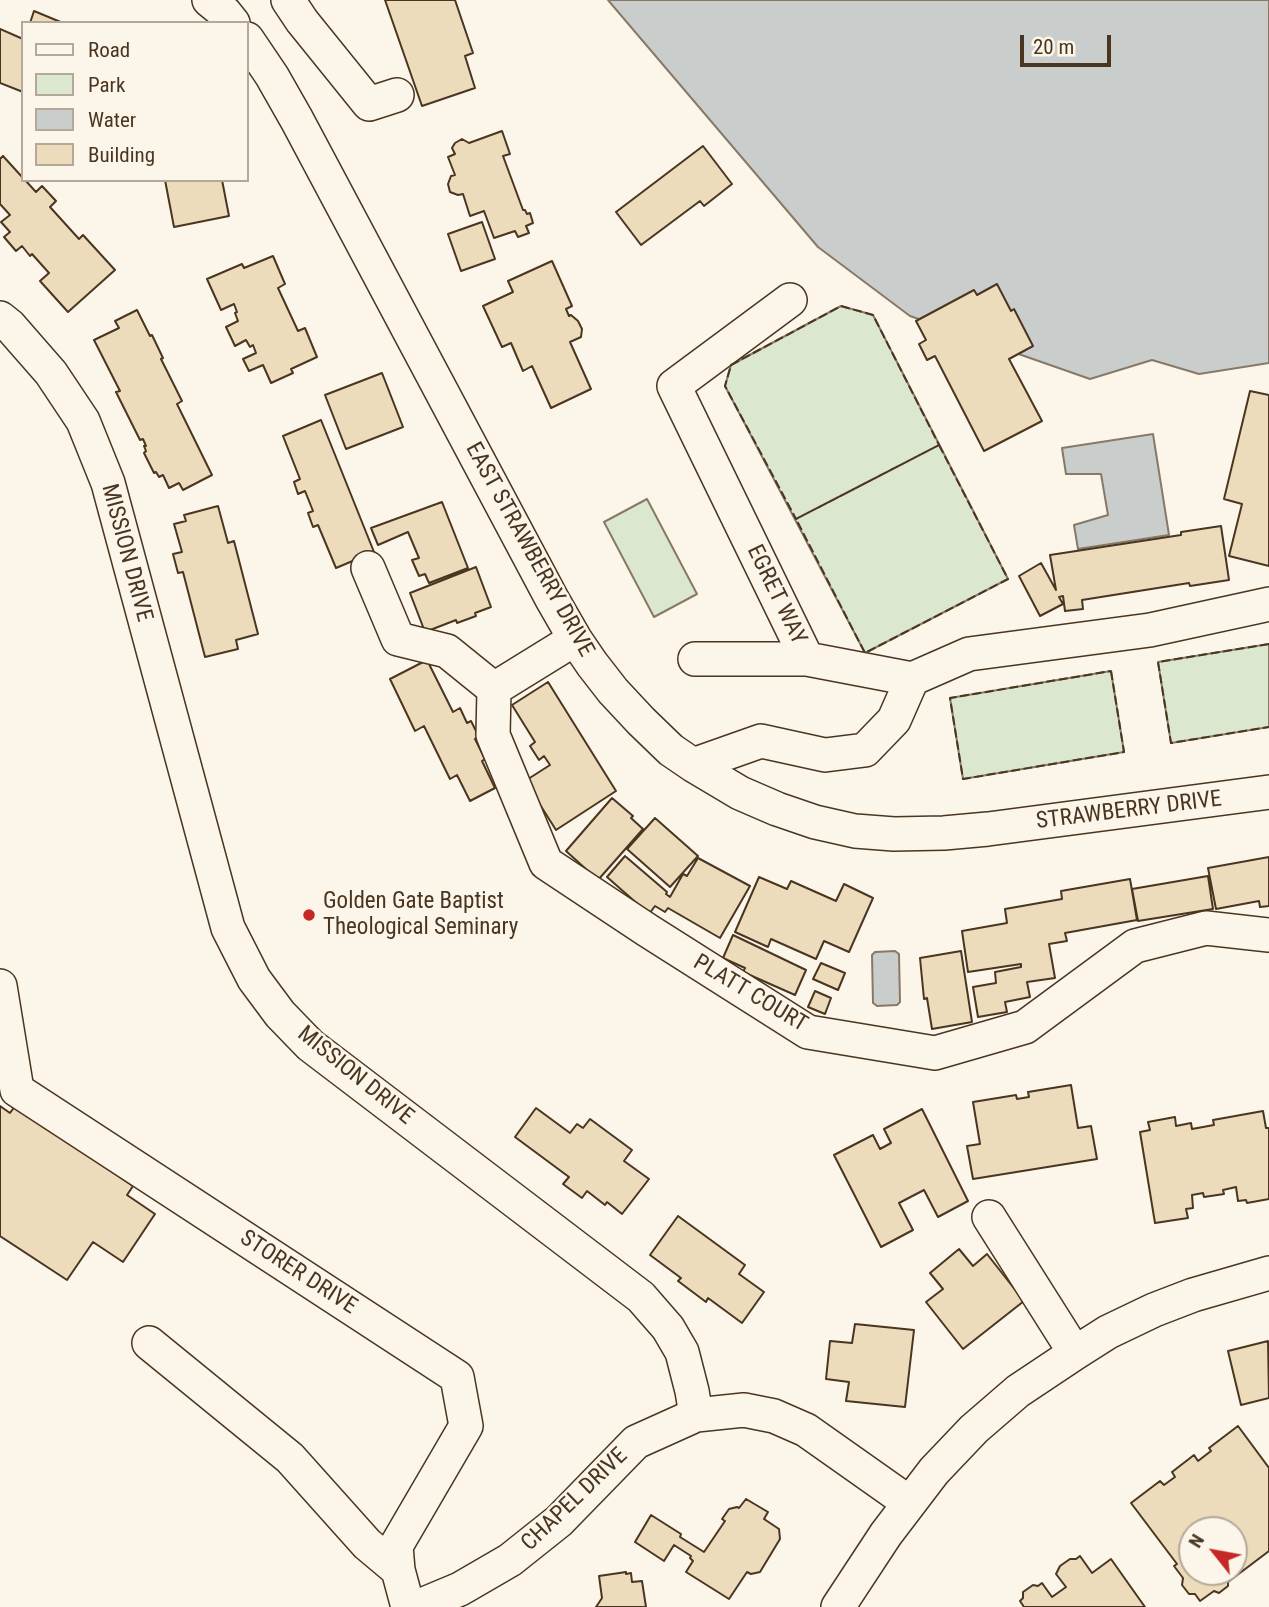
<!DOCTYPE html>
<style>
body{margin:0}
#map{position:relative;width:1269px;height:1607px;overflow:hidden;background:#fbf6e9;font-family:"Roboto Condensed",sans-serif}
canvas{display:block}
.legend{position:absolute;left:21px;top:21px;width:228px;height:161px;box-sizing:border-box;background:#fbf6e9;border:2px solid #b4a999;margin:0;padding:9px 12px;list-style:none;font-size:21px;color:#4a3520}
.legend li{display:flex;align-items:center;gap:14px;height:35px}
.legend b{width:35px;border:2px solid #b4a999}
.north{position:absolute;left:1178px;top:1516px;width:70px;height:70px;box-sizing:border-box;background:#fbf6e9;border:2px solid #b4a999;border-radius:50%;rotate:301deg;font-size:19px;font-weight:700;line-height:28px;text-align:center;color:#4a3520}
.north::after{content:'';display:block;margin:auto;width:24px;height:32px;background:#c62828;clip-path:polygon(50% 0,100% 100%,50% 72%,0 100%)}
.scale{position:absolute;left:1020px;top:35px;width:91px;height:32px;box-sizing:border-box;border:4px solid #4a3520;border-top:0;padding-left:9px;font-size:21px;line-height:24px;white-space:nowrap;color:#4a3520;-webkit-text-stroke:5px #fbf6e9;paint-order:stroke}
</style>
<div id="map">
<canvas width="1269" height="1607"></canvas>
<ul class="legend">
<li><b style="height:9px;background:#fbf6e9"></b>Road</li>
<li><b style="height:19px;background:#dce7d0"></b>Park</li>
<li><b style="height:19px;background:#c9cecd"></b>Water</li>
<li><b style="height:19px;background:#ecdcbc"></b>Building</li>
</ul>
<div class="north">N</div>
<div class="scale">20 m</div>
</div>
<script>
const context = document.querySelector('canvas').getContext('2d');
context.lineJoin = 'round';
function paint(path, color) {
  context.fillStyle = color;
  context.fill(path, 'evenodd');
}
function toPath(rows) {
  const path = new Path2D();
  for (const r of rows) {
    path.moveTo(r[0], r[1]);
    for (let i = 2; i < r.length; i += 2) path.lineTo(r[i], r[i + 1]);
  }
  return path;
}
function trace(path, color, width, dash) {
  context.strokeStyle = color;
  context.lineWidth = width;
  context.lineCap = dash ? 'butt' : 'round';
  context.setLineDash(dash || []);
  context.stroke(path);
}
function drawText(font, color, halo, rows, align = 'center') {
  context.font = font + ' "Roboto Condensed",sans-serif';
  context.lineWidth = 5;
  context.setLineDash([]);
  context.textBaseline = 'middle';
  context.strokeStyle = halo;
  context.fillStyle = color;
  for (const [text, x, y, turn = 0] of rows) {
    context.save();
    context.translate(x, y);
    context.rotate((+turn || 0) * Math.PI / 180);
    context.textAlign = isNaN(turn) ? turn : align;
    if (halo) context.strokeText(text, 0, 0);
    context.fillText(text, 0, 0);
    context.restore();
  }
}
const green = toPath([
 [841,306,873,315,1008,579,865,653,725,386,731,365,841,306],
 [647,499,697,594,654,617,604,522,647,499],
 [1269,644,1269,727,1171,743,1158,662,1269,644],
 [1111,671,1124,752,963,779,950,698,1111,671]
]);
const water = toPath([
 [608,0,1269,0,1269,363,1199,374,1152,360,1090,379,910,316,818,247,608,0],
 [1153,434,1169,535,1078,549,1074,525,1108,515,1101,474,1066,474,1062,448,1153,434],
 [895,951,899,954,900,1002,897,1005,877,1006,873,1003,872,955,875,952,895,951]
]);
const building = toPath([
 [385,0,455,0,473,53,465,56,475,88,422,106,385,0],
 [34,11,63,23,30,23,34,11],
 [0,29,23,39,23,92,0,83,0,29],
 [502,131,510,154,503,156,523,210,525,210,527,214,530,213,533,223,526,226,529,233,518,237,515,231,494,238,484,211,470,216,463,194,458,195,450,192,448,184,451,176,455,175,448,157,455,154,452,148,455,143,462,139,469,143,502,131],
 [703,146,732,184,704,206,700,201,641,245,616,212,703,146],
 [3,156,23,178,23,180,25,180,36,192,42,186,56,201,50,207,79,239,83,235,115,270,68,312,40,281,49,273,32,254,30,256,22,246,16,251,4,237,10,232,1,222,10,215,0,204,0,159,3,156],
 [165,180,222,180,229,216,174,227,165,180],
 [482,222,495,259,461,271,448,234,482,222],
 [273,256,285,284,278,288,298,331,305,328,317,357,291,369,293,373,271,383,263,365,249,371,243,359,256,353,253,345,250,347,246,340,235,346,226,327,238,321,235,313,237,312,234,304,221,310,207,279,242,264,244,268,273,256],
 [552,261,572,306,566,309,569,316,571,315,578,321,582,329,581,337,570,342,591,389,551,408,532,366,523,371,511,343,502,347,483,306,513,292,508,281,552,261],
 [997,284,1011,311,1014,309,1033,346,1009,359,1042,421,984,451,935,356,927,360,919,344,926,340,916,321,974,290,977,295,997,284],
 [137,310,150,336,152,335,163,358,161,359,182,401,177,404,212,475,183,490,179,483,169,488,163,475,159,477,156,472,154,473,144,453,146,451,144,446,146,446,143,439,140,440,116,392,120,391,94,340,119,328,115,321,137,310],
 [382,373,403,427,346,449,325,395,382,373],
 [1250,391,1269,395,1269,566,1229,556,1242,504,1224,499,1250,391],
 [321,420,374,552,336,568,318,525,313,527,308,513,313,511,305,491,298,494,294,482,300,479,283,436,321,420],
 [442,502,468,568,429,583,425,574,419,576,412,560,419,558,408,532,378,545,371,528,442,502],
 [218,506,228,543,234,541,258,634,236,640,238,649,205,657,183,572,178,573,173,554,182,552,174,524,186,521,184,515,218,506],
 [1221,526,1229,580,1190,586,1189,583,1082,600,1083,609,1065,611,1063,596,1059,597,1063,604,1040,616,1019,576,1041,563,1056,590,1050,555,1181,535,1181,532,1221,526],
 [476,567,491,607,475,613,476,616,457,623,456,620,425,632,410,593,476,567],
 [427,660,453,712,460,708,467,723,471,721,479,737,475,739,485,759,482,761,495,788,470,801,457,775,450,779,424,726,415,731,390,679,427,660],
 [548,682,616,791,556,830,525,781,550,765,544,756,539,760,530,746,535,742,512,705,548,682],
 [612,798,633,816,631,818,643,829,598,880,566,851,612,798],
 [655,818,698,856,670,887,627,849,655,818],
 [625,856,667,892,666,894,670,897,683,874,687,876,698,858,750,886,720,938,668,908,665,912,655,906,649,914,607,877,625,856],
 [1269,857,1269,906,1260,907,1259,901,1216,909,1208,868,1269,857],
 [1208,876,1213,909,1138,921,1132,889,1208,876],
 [759,877,787,889,791,881,836,901,844,884,873,898,849,952,824,941,816,959,771,939,768,947,735,932,759,877],
 [1130,879,1137,920,1065,933,1067,941,1049,944,1055,978,1027,982,1030,997,1005,1002,1007,1012,978,1017,973,987,996,983,995,972,1021,967,1021,964,968,972,962,931,1007,923,1005,909,1062,899,1061,891,1130,879],
 [733,935,806,970,795,995,743,972,745,968,723,958,733,935],
 [961,951,972,1022,932,1029,927,998,924,999,920,958,961,951],
 [821,963,845,973,838,990,813,979,821,963],
 [815,991,831,998,825,1014,808,1007,815,991],
 [1071,1085,1078,1128,1091,1126,1097,1159,973,1179,967,1146,980,1144,973,1102,1016,1095,1017,1099,1029,1097,1028,1092,1071,1085],
 [0,1106,10,1113,15,1106,133,1186,127,1195,155,1214,123,1262,93,1242,67,1280,0,1236,0,1106],
 [536,1108,570,1133,577,1124,583,1128,590,1119,632,1150,624,1161,649,1179,622,1214,607,1202,605,1205,587,1191,582,1198,563,1184,569,1177,515,1137,536,1108],
 [922,1109,968,1201,938,1217,924,1190,899,1203,913,1230,881,1247,834,1155,873,1135,880,1149,891,1143,884,1129,922,1109],
 [1263,1111,1266,1128,1269,1128,1269,1199,1247,1203,1246,1200,1238,1201,1236,1187,1223,1190,1224,1194,1204,1197,1203,1193,1192,1195,1193,1208,1186,1209,1188,1218,1155,1223,1140,1132,1150,1130,1148,1122,1175,1117,1176,1126,1191,1123,1192,1129,1214,1125,1213,1120,1263,1111],
 [678,1216,745,1265,739,1274,764,1292,742,1323,708,1298,706,1302,678,1281,681,1278,650,1255,678,1216],
 [959,1249,973,1266,987,1254,1024,1301,963,1349,926,1302,943,1289,930,1273,959,1249],
 [855,1324,914,1330,905,1407,846,1401,849,1382,826,1379,830,1341,852,1343,855,1324],
 [1268,1341,1269,1398,1241,1405,1228,1351,1268,1341],
 [1238,1426,1269,1468,1269,1551,1228,1582,1228,1586,1219,1593,1214,1591,1200,1601,1195,1594,1189,1594,1182,1585,1183,1578,1174,1566,1177,1564,1131,1503,1160,1481,1164,1485,1175,1477,1172,1472,1194,1455,1198,1461,1211,1451,1209,1448,1238,1426],
 [1192,1530,1234,1530,1234,1572,1192,1572,1192,1530],
 [746,1499,768,1512,764,1519,779,1529,780,1539,760,1572,751,1574,747,1572,729,1599,686,1572,693,1561,690,1558,691,1556,674,1545,664,1561,635,1542,651,1515,681,1534,680,1537,704,1552,725,1521,722,1519,729,1509,737,1507,739,1508,746,1499],
 [1080,1556,1092,1573,1111,1559,1145,1607,1024,1607,1020,1601,1023,1598,1023,1592,1033,1585,1038,1586,1042,1583,1052,1597,1066,1587,1056,1574,1060,1566,1070,1559,1076,1559,1080,1556],
 [626,1572,626,1574,631,1573,632,1582,642,1581,646,1607,596,1607,602,1598,599,1576,626,1572]
]);
const minor = toPath([
 [209,0,225,13,233,23],
 [288,0,302,21,369,104,397,95],
 [247,39,272,76,297,120,552,599,575,639,592,664,613,691,641,721,671,750,693,765,740,793,777,809,815,822,855,831,894,834,944,833,988,829,1269,792],
 [790,300,674,386,807,659,912,679,969,654,1150,630,1269,604],
 [0,318,10,326,51,373,83,421,108,483,228,928,254,979,280,1014,310,1045,641,1297,668,1328,682,1352,692,1391,696,1415,744,1410,774,1416,806,1430,908,1502],
 [368,568,398,639,447,651,494,689],
 [575,639,494,689,493,735,546,863,647,930,808,1032,935,1053,1025,1027,1135,946,1206,928,1269,935],
 [695,659,807,659],
 [693,765,761,741,825,755,865,750,894,720,912,679],
 [0,986,17,1090,457,1377,466,1426,396,1546,398,1570,408,1607],
 [989,1217,1075,1353],
 [149,1343,290,1458,367,1544,398,1570],
 [417,1607,460,1589,510,1560,559,1521,636,1442,696,1415],
 [838,1607,886,1534,934,1471,974,1429,1018,1391,1075,1353,1108,1332,1154,1310,1193,1295,1269,1273]
]);
const fence = toPath([
 [841,306,873,315,939,445,796,519,725,386,731,365,841,306],
 [939,445,1008,579,865,653,796,519,939,445],
 [1269,644,1158,662,1171,743,1269,727],
 [1111,671,1124,752,963,779,950,698,1111,671]
]);
const markers = [
 [309,915,7,"#c62828"]
];
const streetNames = [
 ["EAST STRAWBERRY DRIVE",529,550,61],
 ["MISSION DRIVE",126,553,75],
 ["EGRET WAY",776,595,64],
 ["STRAWBERRY DRIVE",1129,811,-7],
 ["PLATT COURT",750,994,31],
 ["MISSION DRIVE",355,1076,39],
 ["STORER DRIVE",298,1273,33],
 ["CHAPEL DRIVE",575,1500,-44]
];
const poiNames = [
 ["Golden Gate Baptist",323,902],
 ["Theological Seminary",323,928]
];
paint(green, '#dce7d0');
trace(green, '#887966', 2);
paint(water, '#c9cecd');
trace(water, '#887966', 2);
paint(building, '#ecdcbc');
trace(building, '#4a3520', 2);
trace(minor, '#4a3520', 36);
trace(minor, '#fbf6e9', 33);
trace(fence, '#4a3520', 2, [9, 3.5]);
for (const [x, y, r, color] of markers) {
  const dot = new Path2D();
  dot.arc(x, y, r, 0, 2 * Math.PI);
  context.fillStyle = color;
  context.fill(dot);
  trace(dot, '#fbf6e9', 2.5);
}
drawText('23px', '#4a3520', '#fbf6e9', streetNames);
drawText('23px', '#4a3520', '#fbf6e9', poiNames, 'left');
</script>
